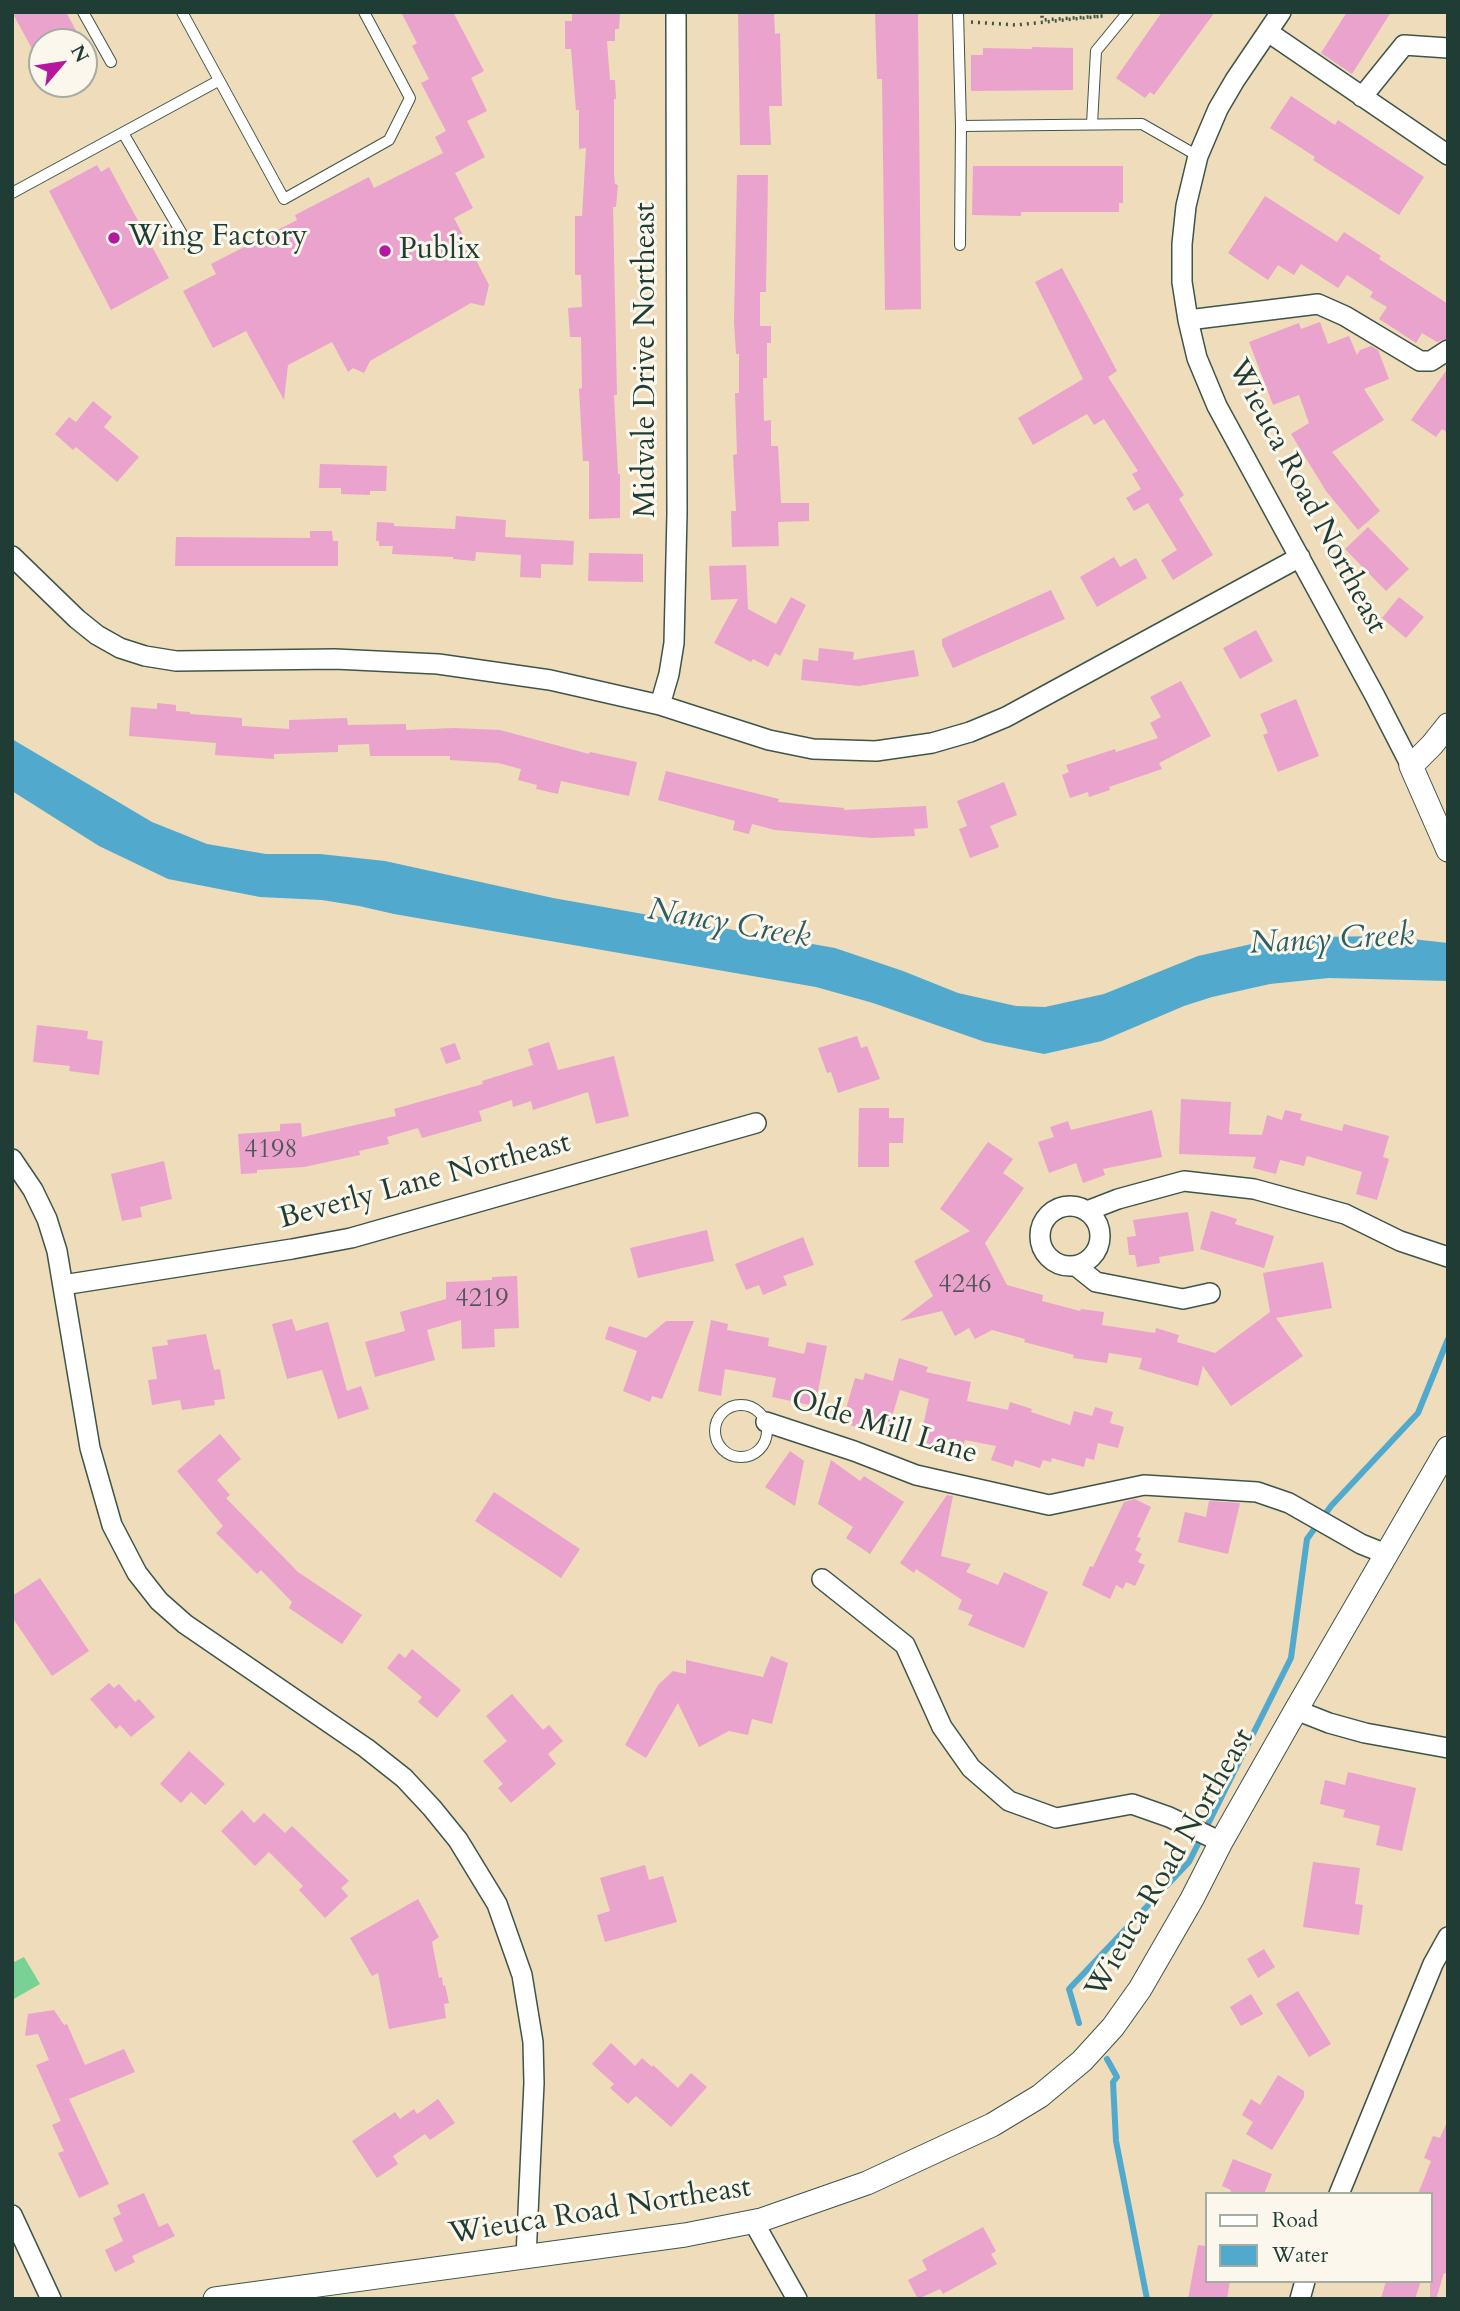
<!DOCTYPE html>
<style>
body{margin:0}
#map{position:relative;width:1460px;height:2311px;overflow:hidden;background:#eedcba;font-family:Cardo,serif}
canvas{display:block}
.frame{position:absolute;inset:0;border:14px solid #1f3d34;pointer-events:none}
.legend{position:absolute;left:1205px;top:2192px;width:228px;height:91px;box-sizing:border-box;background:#fbf7ec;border:2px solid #a3ada2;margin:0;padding:9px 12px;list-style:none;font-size:21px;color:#1f3d34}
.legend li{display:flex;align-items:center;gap:14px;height:35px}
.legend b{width:35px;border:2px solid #a3ada2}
.north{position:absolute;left:28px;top:28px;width:70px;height:70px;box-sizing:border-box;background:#fbf7ec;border:2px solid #a3ada2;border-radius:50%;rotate:61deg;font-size:19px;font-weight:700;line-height:28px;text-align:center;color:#1f3d34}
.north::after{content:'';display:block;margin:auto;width:24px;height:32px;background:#b5179e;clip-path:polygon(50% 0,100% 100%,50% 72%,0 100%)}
</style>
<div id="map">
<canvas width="1460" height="2311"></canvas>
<div class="frame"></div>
<ul class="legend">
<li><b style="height:9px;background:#fff"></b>Road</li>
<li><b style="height:19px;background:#51aace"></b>Water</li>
</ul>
<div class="north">N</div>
</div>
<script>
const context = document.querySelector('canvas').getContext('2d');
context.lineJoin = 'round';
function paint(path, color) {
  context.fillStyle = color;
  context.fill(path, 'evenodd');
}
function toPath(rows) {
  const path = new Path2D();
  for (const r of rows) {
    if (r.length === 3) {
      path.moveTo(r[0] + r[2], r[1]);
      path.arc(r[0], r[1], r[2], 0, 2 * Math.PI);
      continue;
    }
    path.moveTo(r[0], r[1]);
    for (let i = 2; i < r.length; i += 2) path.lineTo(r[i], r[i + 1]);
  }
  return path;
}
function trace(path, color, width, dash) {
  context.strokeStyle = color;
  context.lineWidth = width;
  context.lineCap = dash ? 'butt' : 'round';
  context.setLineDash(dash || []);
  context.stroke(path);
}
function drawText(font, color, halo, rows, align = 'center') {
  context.font = font + ' Cardo,serif';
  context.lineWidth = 6;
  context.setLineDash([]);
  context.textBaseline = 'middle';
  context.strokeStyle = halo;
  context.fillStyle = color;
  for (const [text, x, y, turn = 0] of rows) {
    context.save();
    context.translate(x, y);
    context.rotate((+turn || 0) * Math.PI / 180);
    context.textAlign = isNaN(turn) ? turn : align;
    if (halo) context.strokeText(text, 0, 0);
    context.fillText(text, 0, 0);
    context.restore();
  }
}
const green = toPath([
 [24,1957,40,1984,12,2000,12,1963]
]);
const water = toPath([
 [12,739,152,822,207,844,266,854,320,854,385,861,553,898,835,948,903,971,958,993,1016,1006,1045,1007,1104,994,1198,956,1256,943,1315,937,1385,936,1448,943,1448,981,1329,978,1270,984,1212,997,1184,1006,1102,1041,1044,1054,985,1042,873,1003,816,987,394,914,359,906,322,900,260,897,168,879,99,846,12,791]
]);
const stream = toPath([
 [1079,2023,1069,1989,1189,1862,1291,1658,1307,1539,1331,1506,1418,1413,1448,1339],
 [1107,2059,1117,2077,1113,2082,1116,2141,1147,2299]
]);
const building = toPath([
 [12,12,66,12,79,36,68,42,42,42,42,67],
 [401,12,453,12,484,71,471,78,487,111,467,121,485,157,455,173,473,208,454,218,489,285,484,306,471,303,370,361,364,373,353,368,348,372,332,342,288,365,284,400,246,331,213,348,183,291,216,274,211,264,297,220,295,215,369,177,374,188,443,153,435,137,446,131,421,83,429,79,412,46,417,43],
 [572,12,620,12,619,29,615,29,615,41,607,41,610,80,615,80,616,99,614,99,614,174,615,184,618,185,616,207,613,207,617,395,614,395,618,474,620,474,620,518,589,519,589,461,583,461,579,389,582,388,581,337,570,337,568,308,582,307,581,275,575,275,575,216,582,216,586,148,579,149,579,110,576,110,571,49,565,49,565,21,572,21],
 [738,12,774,12,775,34,780,33,782,106,769,106,771,145,740,145],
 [875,12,918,12,921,309,885,310,882,79,877,79],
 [1162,12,1215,12,1154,95,1150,92,1145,98,1116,78],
 [1347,12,1391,12,1352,74,1321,53],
 [1032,47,1073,48,1073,90,971,91,971,55,983,55,983,48,1032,49],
 [1291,96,1335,125,1338,120,1424,177,1399,215,1313,160,1315,157,1270,128],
 [97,165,101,172,109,167,169,278,111,310,49,191],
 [973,166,1123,166,1123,203,1119,203,1119,212,1021,212,1021,216,972,215],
 [737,175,768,175,766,292,760,292,760,326,771,326,771,343,767,343,767,378,763,378,764,421,771,420,771,446,778,446,781,503,809,503,809,521,778,522,779,546,732,547,731,511,736,511,733,455,737,454,735,393,739,393,739,354,736,354,734,321],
 [1265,196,1337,242,1344,232,1381,256,1379,259,1448,304,1448,338,1437,342,1422,333,1416,343,1379,319,1387,307,1370,297,1373,292,1347,275,1338,288,1301,264,1294,275,1278,265,1268,280,1228,253],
 [1062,268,1117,371,1108,377,1184,495,1179,499,1213,555,1173,580,1161,560,1177,550,1148,503,1134,511,1126,498,1141,489,1132,474,1138,471,1104,419,1094,425,1087,414,1033,445,1018,418,1083,379,1035,282],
 [1320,322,1328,344,1349,336,1357,355,1360,350,1371,346,1378,350,1389,379,1364,389,1384,420,1332,452,1380,511,1358,530,1326,491,1291,434,1309,423,1299,395,1273,405,1249,342,1299,323,1301,329],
 [1448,368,1448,433,1442,429,1436,437,1411,420],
 [93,401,112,417,104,427,139,457,117,482,76,447,73,450,55,434,69,417,76,422],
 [320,464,387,466,386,491,370,491,370,495,341,494,341,488,319,488],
 [456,516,506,520,505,537,574,541,573,565,541,564,541,578,520,577,521,555,476,552,475,561,453,559,453,557,392,554,393,546,379,546,379,541,376,541,377,522,394,523,394,526,455,529],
 [1368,527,1409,569,1386,591,1345,549],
 [310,531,332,531,333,541,338,541,338,566,175,566,176,537,310,538],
 [589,553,643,554,643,582,588,581],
 [1114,557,1120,567,1136,558,1147,578,1097,607,1080,577],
 [746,565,748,609,776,624,791,597,806,605,780,656,775,653,768,667,753,659,751,662,714,643,738,599,711,600,709,566],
 [1051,590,1065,619,953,668,942,645,942,639],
 [1399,597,1424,617,1406,638,1382,618],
 [1256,630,1273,661,1240,679,1223,648],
 [819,648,854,652,853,660,914,650,919,676,859,686,801,680,803,659,818,661],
 [1181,681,1211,736,1159,763,1162,769,1109,787,1110,790,1089,797,1088,792,1070,798,1062,775,1069,772,1066,765,1115,749,1116,752,1158,738,1150,723,1161,717,1150,697],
 [1296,699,1319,756,1278,772,1263,735,1268,733,1260,714],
 [157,703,176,705,176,711,190,712,190,714,242,718,242,726,289,729,289,720,347,718,348,725,406,724,406,730,454,728,500,730,589,754,590,752,637,762,629,796,561,781,558,794,536,789,537,785,518,780,521,769,498,763,450,760,450,756,370,756,369,744,338,745,338,752,274,754,274,759,215,755,216,743,129,736,131,707,157,709],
 [666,771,779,799,778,802,844,808,844,810,926,806,928,828,914,829,915,836,872,838,775,830,752,824,749,834,733,830,735,821,658,800],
 [1004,782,1017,815,990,826,999,847,970,858,959,829,967,826,957,801],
 [37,1025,88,1031,87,1039,103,1041,99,1075,69,1071,70,1066,33,1062],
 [857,1036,861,1048,867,1046,880,1079,838,1093,831,1072,827,1073,818,1048],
 [549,1042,558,1070,614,1056,629,1116,596,1124,588,1092,533,1110,531,1101,513,1107,512,1100,479,1111,482,1121,422,1138,418,1128,387,1137,389,1144,359,1151,360,1155,304,1167,257,1170,257,1173,241,1174,238,1134,280,1131,280,1124,301,1123,302,1137,396,1116,394,1109,483,1084,482,1081,533,1065,528,1049],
 [455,1043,461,1059,446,1064,440,1048],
 [1181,1099,1231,1102,1229,1134,1262,1135,1267,1115,1282,1120,1285,1110,1302,1114,1300,1120,1342,1131,1344,1124,1389,1136,1383,1157,1389,1159,1377,1200,1356,1194,1362,1172,1307,1156,1304,1166,1280,1160,1276,1174,1253,1168,1256,1157,1179,1154],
 [859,1108,889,1108,889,1118,904,1118,903,1143,889,1143,889,1167,858,1167],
 [1152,1110,1162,1157,1103,1169,1105,1175,1083,1183,1076,1163,1049,1173,1038,1142,1054,1137,1050,1127,1068,1121,1071,1130],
 [988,1142,1013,1159,1003,1173,1024,1188,985,1243,1007,1285,1043,1295,1042,1301,1080,1311,1081,1309,1104,1312,1102,1325,1155,1333,1156,1328,1179,1335,1177,1342,1215,1353,1270,1312,1263,1273,1323,1262,1332,1308,1276,1318,1303,1356,1231,1406,1203,1366,1198,1386,1139,1369,1142,1358,1109,1353,1107,1363,1073,1358,1074,1355,1024,1342,1025,1339,992,1330,975,1339,969,1328,955,1336,942,1311,900,1321,933,1296,914,1261,970,1231,940,1209],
 [164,1161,172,1199,140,1207,142,1217,122,1221,111,1174],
 [1211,1211,1237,1219,1235,1224,1274,1236,1264,1268,1200,1249],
 [1188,1212,1194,1251,1159,1257,1160,1263,1137,1267,1135,1255,1129,1255,1127,1237,1136,1236,1133,1220],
 [707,1230,714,1261,638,1278,630,1248],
 [803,1237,814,1265,783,1276,787,1285,763,1295,759,1285,746,1290,735,1264],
 [517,1276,519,1328,494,1329,495,1347,462,1349,461,1320,427,1330,435,1360,375,1377,365,1342,405,1331,400,1312,446,1299,446,1282,492,1280,492,1277],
 [292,1319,296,1331,328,1322,347,1391,361,1386,369,1409,338,1419,322,1370,287,1379,272,1324],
 [711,1320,728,1324,727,1330,769,1338,768,1346,804,1354,807,1342,827,1346,815,1406,772,1397,776,1378,725,1369,721,1396,698,1391],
 [666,1321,694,1321,662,1399,652,1396,650,1402,623,1391,637,1351,605,1339,609,1326,646,1338],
 [206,1334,214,1370,220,1369,225,1399,214,1400,215,1405,182,1410,180,1400,152,1405,148,1380,157,1379,152,1347,168,1345,167,1340],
 [899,1358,928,1367,926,1372,971,1382,967,1401,1008,1410,1010,1402,1032,1409,1031,1412,1070,1425,1074,1411,1092,1416,1095,1407,1113,1412,1110,1423,1124,1427,1118,1448,1098,1443,1094,1460,1086,1458,1084,1467,1052,1458,1051,1462,1043,1460,1040,1468,1015,1460,1013,1467,991,1460,996,1446,965,1440,962,1451,919,1444,929,1399,900,1390,886,1436,847,1424,850,1413,845,1412,855,1378,863,1380,865,1373,893,1381],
 [220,1434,241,1459,217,1480,230,1495,226,1498,298,1572,362,1615,342,1644,289,1608,292,1602,261,1570,257,1574,216,1533,223,1526,177,1471],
 [790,1451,804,1461,795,1506,765,1487],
 [831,1460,860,1481,864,1476,904,1502,870,1554,846,1538,853,1527,818,1504],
 [494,1492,580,1549,561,1578,475,1521],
 [947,1495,953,1496,941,1556,971,1564,966,1572,998,1585,1004,1572,1048,1592,1024,1648,968,1625,973,1615,958,1609,962,1600,916,1569,914,1573,900,1563],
 [1135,1499,1151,1507,1137,1537,1141,1538,1135,1550,1142,1554,1138,1562,1145,1565,1135,1586,1126,1582,1123,1589,1116,1585,1110,1599,1082,1585,1090,1566,1093,1567,1124,1502],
 [1209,1501,1240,1503,1228,1554,1178,1542,1185,1512,1206,1517],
 [40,1578,89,1651,52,1676,12,1617,12,1596],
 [412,1649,461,1690,437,1718,418,1702,422,1697,387,1668,399,1653,405,1658],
 [771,1656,788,1663,772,1724,752,1719,748,1735,729,1731,699,1747,678,1703,646,1758,625,1745,658,1685,673,1671,686,1674,686,1660,763,1677],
 [109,1683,114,1688,119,1684,135,1702,139,1699,155,1717,131,1737,120,1725,116,1729,90,1699],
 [512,1694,543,1730,549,1725,563,1741,548,1754,556,1764,511,1803,498,1788,503,1784,483,1761,507,1741,486,1716],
 [189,1751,225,1784,205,1805,191,1792,181,1803,160,1784],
 [1348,1772,1416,1788,1402,1851,1376,1845,1380,1826,1343,1817,1345,1810,1320,1804,1325,1780,1345,1785],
 [242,1810,254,1823,264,1813,285,1833,292,1826,349,1881,341,1888,348,1896,325,1918,299,1890,303,1886,269,1852,255,1866,221,1831],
 [1313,1862,1360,1868,1355,1904,1363,1905,1359,1935,1303,1927],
 [645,1865,649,1880,663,1876,677,1922,605,1942,597,1915,610,1911,600,1878],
 [418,1899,439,1937,432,1942,439,1978,442,1977,443,1986,445,1985,449,2003,444,2004,446,2018,389,2029,378,1973,372,1976,350,1938],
 [1264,1949,1275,1967,1258,1978,1247,1959],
 [1298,1991,1331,2044,1309,2057,1276,2004],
 [1251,1994,1263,2014,1241,2026,1230,2007],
 [54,2010,64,2025,67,2024,85,2065,124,2049,135,2072,69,2099,109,2184,79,2198,58,2153,64,2151,52,2125,61,2121,36,2065,49,2060,38,2034,25,2036,28,2014],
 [611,2043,635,2066,642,2058,652,2067,653,2065,678,2088,691,2073,707,2087,671,2127,636,2096,628,2104,610,2088,614,2084,592,2064],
 [1278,2075,1304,2091,1304,2097,1272,2150,1246,2134,1253,2122,1242,2115,1251,2099,1260,2105],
 [438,2099,455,2123,430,2140,425,2134,393,2156,398,2164,377,2178,352,2141,395,2112,400,2119,414,2109,417,2114],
 [1447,2122,1448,2274,1444,2273,1436,2299,1430,2299,1430,2194,1418,2194,1431,2161,1424,2158,1433,2136,1440,2138],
 [1233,2159,1272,2174,1264,2194,1230,2194,1231,2190,1222,2186],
 [144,2193,159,2227,168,2223,175,2236,132,2256,135,2262,115,2272,105,2250,123,2241,113,2218,121,2214,117,2205],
 [983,2227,996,2251,991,2254,997,2264,943,2294,940,2289,918,2299,908,2280,927,2270,922,2260],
 [1198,2245,1206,2246,1206,2281,1230,2281,1227,2299,1188,2299],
 [1386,2281,1421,2281,1415,2299,1381,2299]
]);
const path = toPath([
 [971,22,1016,25,1103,16,1042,20,1042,12]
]);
const service = toPath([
 [83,12,111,62],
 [182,12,284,199,389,140,410,98,364,12],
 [958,12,961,126,1142,124,1198,156],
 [1092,124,1096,51,1128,12],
 [123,133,192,251],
 [12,193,218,81],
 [960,245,961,126],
 [741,1431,26]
]);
const minor = toPath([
 [1281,12,1235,80,1218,109,1198,156,1186,206,1182,244,1182,282,1188,320,1197,358,1217,406,1375,696,1411,766],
 [1268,32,1448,155],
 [1362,97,1404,45,1448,48],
 [1188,320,1318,304,1345,316,1420,361,1431,361,1448,350],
 [12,556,77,619,97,635,120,648,145,656,176,661,335,659,438,664,550,680,660,705,769,740,813,749,876,751,932,743,970,732,1006,717,1300,557],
 [660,705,669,674,674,643,677,514,676,12],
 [12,1159,33,1190,47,1219,57,1251,90,1448,112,1525,137,1573,159,1601,185,1624,366,1748,404,1778,432,1808,458,1840,497,1904,522,1975,533,2042,534,2083,526,2257],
 [1070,1236,30],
 [1087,1211,1118,1199,1184,1181,1254,1189,1345,1214,1400,1241,1448,1257],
 [1076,1266,1096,1282,1183,1299,1210,1293],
 [63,1285,292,1249,351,1238,756,1123],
 [766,1422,854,1451,916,1475,1049,1505,1144,1485,1257,1492,1289,1503,1361,1544,1386,1554],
 [822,1579,905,1645,942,1727,971,1768,1009,1801,1056,1818,1132,1804,1169,1817,1221,1842],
 [1296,1710,1329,1723,1365,1733,1448,1748],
 [1339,2194,1433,1964,1448,1937],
 [12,2215,51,2299],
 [753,2221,797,2299],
 [1300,2299,1305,2281]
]);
const tertiary = toPath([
 [1448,725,1432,745,1411,766,1448,850],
 [215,2299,685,2235,761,2220,867,2183,992,2125,1040,2096,1082,2061,1113,2027,1140,1989,1192,1899,1221,1842,1296,1710,1448,1448]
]);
const markers = [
 [114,238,7,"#b5179e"],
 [385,251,7,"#b5179e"]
];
const numberNames = [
 ["4198",271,1151],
 ["4246",965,1286],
 ["4219",482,1300]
];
const poiNames = [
 ["Wing Factory",128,238],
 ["Publix",399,251]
];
const streetNames = [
 ["Midvale Drive Northeast",647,360,-90],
 ["Wieuca Road Northeast",1306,497,62],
 ["Beverly Lane Northeast",425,1182,-15],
 ["Olde Mill Lane",884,1428,17],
 ["Wieuca Road Northeast",1171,1864,-60],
 ["Wieuca Road Northeast",600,2212,-9]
];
const waterNames = [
 ["Nancy Creek",729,925,10],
 ["Nancy Creek",1332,941,-3]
];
paint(green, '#7ad196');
paint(water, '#51aace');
trace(stream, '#51aace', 6);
paint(building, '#eaa3cd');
trace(service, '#3e5548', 12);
trace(minor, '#3e5548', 22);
trace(tertiary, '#3e5548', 25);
trace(path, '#3e5548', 3.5, [2, 5]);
trace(service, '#fff', 10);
trace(minor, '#fff', 19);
trace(tertiary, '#fff', 23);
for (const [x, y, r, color] of markers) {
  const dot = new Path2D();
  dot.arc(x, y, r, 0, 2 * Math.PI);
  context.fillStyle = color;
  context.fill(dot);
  trace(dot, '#fbf7ec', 2.5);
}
drawText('26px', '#52565a', null, numberNames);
drawText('30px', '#1f3d34', '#fbf7ec', poiNames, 'left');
drawText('30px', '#1f3d34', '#fbf7ec', streetNames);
drawText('italic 32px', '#2e5e62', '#fbf7ec', waterNames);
</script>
